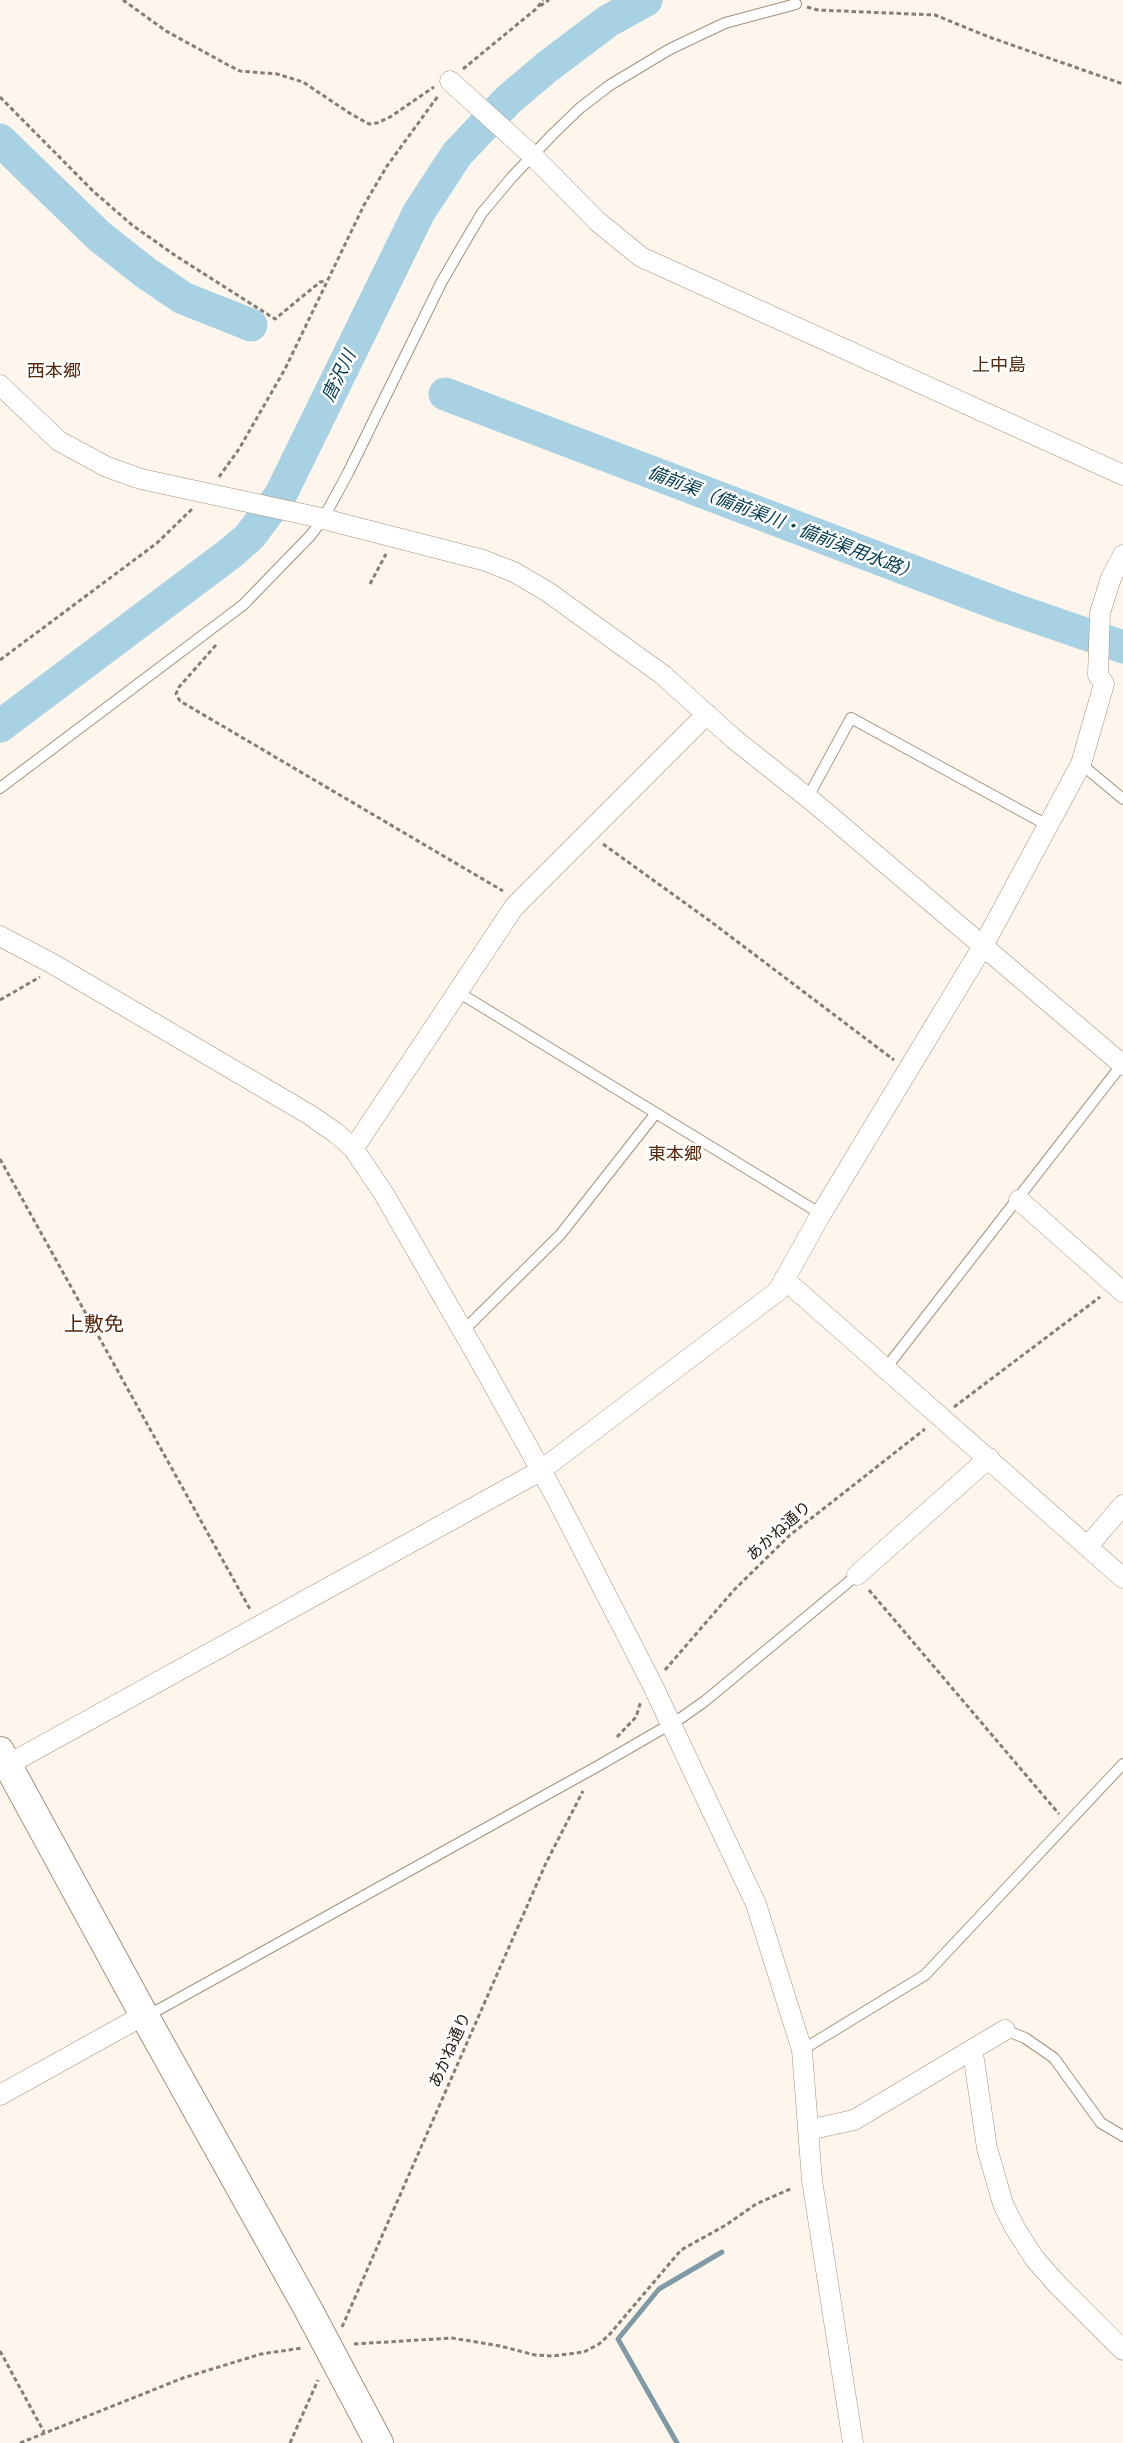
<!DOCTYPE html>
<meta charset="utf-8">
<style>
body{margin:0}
canvas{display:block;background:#fef6ec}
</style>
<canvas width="1123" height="2443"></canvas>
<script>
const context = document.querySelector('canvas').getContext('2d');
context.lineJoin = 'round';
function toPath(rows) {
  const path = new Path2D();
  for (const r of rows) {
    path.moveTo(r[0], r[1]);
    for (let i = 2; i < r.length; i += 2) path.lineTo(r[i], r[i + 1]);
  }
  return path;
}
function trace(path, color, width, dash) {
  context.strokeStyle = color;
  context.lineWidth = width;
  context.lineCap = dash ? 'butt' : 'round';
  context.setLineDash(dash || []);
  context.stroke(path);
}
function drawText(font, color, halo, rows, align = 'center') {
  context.font = font + ' "Playfair Display","Noto Sans JP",serif';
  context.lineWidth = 5;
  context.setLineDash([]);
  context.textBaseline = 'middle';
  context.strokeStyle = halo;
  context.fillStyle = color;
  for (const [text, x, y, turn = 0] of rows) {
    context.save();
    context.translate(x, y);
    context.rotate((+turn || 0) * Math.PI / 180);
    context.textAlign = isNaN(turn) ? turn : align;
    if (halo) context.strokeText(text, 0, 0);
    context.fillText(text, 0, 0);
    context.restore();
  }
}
const stream = toPath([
 [677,2443,618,2339,659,2289,722,2252]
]);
const river = toPath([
 [0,140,99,236,146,273,183,298,251,325],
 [445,394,1004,606,1123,647],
 [0,726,232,552,250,536,280,496,419,212,457,154,508,100,547,67,608,21,646,0]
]);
const path = toPath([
 [123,0,166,31,228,65,240,71,277,74,303,82,351,114,369,124,377,123,390,117,434,87],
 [540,6,549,0],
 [807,7,818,10,935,15,989,37,1123,84],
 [463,69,536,9,543,0],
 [0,97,93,191,132,225,176,256,275,319,320,282,326,281],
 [219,477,239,449,285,369,364,205,387,166,438,96],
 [370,584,386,554],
 [216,645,179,687,176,694,180,701,503,891],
 [0,660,157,543,192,509],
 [603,844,710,921,894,1060],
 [0,1000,40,977],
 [0,1159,251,1611],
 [954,1407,1100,1297],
 [869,1590,1059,1814],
 [665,1670,734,1590,790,1535,925,1429],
 [617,1737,636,1717,641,1701],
 [342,2327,546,1863,583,1791],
 [354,2344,452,2338,500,2346,535,2355,553,2356,584,2352,599,2344,609,2335,681,2250,726,2225,756,2204,793,2188],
 [0,2351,44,2432],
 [20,2443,183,2378,261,2354,302,2348],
 [290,2443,318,2380]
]);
const lane = toPath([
 [1081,764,1123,799],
 [0,788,243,605,310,536,323,519,348,473,441,283,463,245,482,213,512,177,553,134,580,108,610,85,670,49,725,23,796,4],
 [808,797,851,718,1047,825],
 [458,992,821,1214],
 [463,1331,560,1235,656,1113],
 [886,1368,1123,1063],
 [144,2015,158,2010,598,1766,681,1718,705,1701,857,1575],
 [1005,2030,1025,2038,1054,2058,1101,2123,1123,2136],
 [802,2050,925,1975,1123,1764]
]);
const street = toPath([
 [450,81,533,156,597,221,641,257,1123,475],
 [0,385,59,441,107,467,141,479,312,516,483,560,514,572,548,592,663,675,734,739,817,805,1123,1065],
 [0,936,53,964,310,1115,336,1133,353,1148,384,1194,479,1359,558,1501,652,1684,756,1904,802,2050,812,2180,853,2443],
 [353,1148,360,1139,514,907,707,714],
 [1019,1200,1123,1292],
 [784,1279,1123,1578],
 [1088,1546,1123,1505],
 [857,1575,989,1458],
 [0,1769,540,1471,778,1291,821,1214,983,946,1081,764,1104,684,1098,675,1100,613,1111,578,1123,555],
 [971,2052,974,2060,987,2148,1003,2204,1015,2228,1034,2258,1055,2282,1123,2350],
 [0,2095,144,2015],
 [808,2130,854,2120,1005,2030]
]);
const secondary = toPath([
 [0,1751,144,2015,308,2309,379,2443]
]);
const streetNames = [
 ["あかね通り",779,1531,-42],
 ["あかね通り",450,2050,-66]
];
const neighbourhoodNames = [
 ["上中島",999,365],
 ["西本郷",54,371],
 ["東本郷",675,1154]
];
const waterNames = [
 ["唐沢川",339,376,-64],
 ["備前渠（備前渠川・備前渠用水路）",783,523,21]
];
const quarterNames = [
 ["上敷免",94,1325]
];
trace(stream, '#7f9aa4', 5);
trace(river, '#a8d1e3', 33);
trace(lane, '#a3917b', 12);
trace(street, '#a3917b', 21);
trace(secondary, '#a3917b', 30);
trace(path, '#857e75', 3, [4.5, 3]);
trace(lane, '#fff', 10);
trace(street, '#fff', 20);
trace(secondary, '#fff', 28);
drawText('16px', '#201911', '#fff', streetNames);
drawText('18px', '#56270a', '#fff', neighbourhoodNames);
drawText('italic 18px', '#003a4e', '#fff', waterNames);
drawText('20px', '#56270a', '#fff', quarterNames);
</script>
